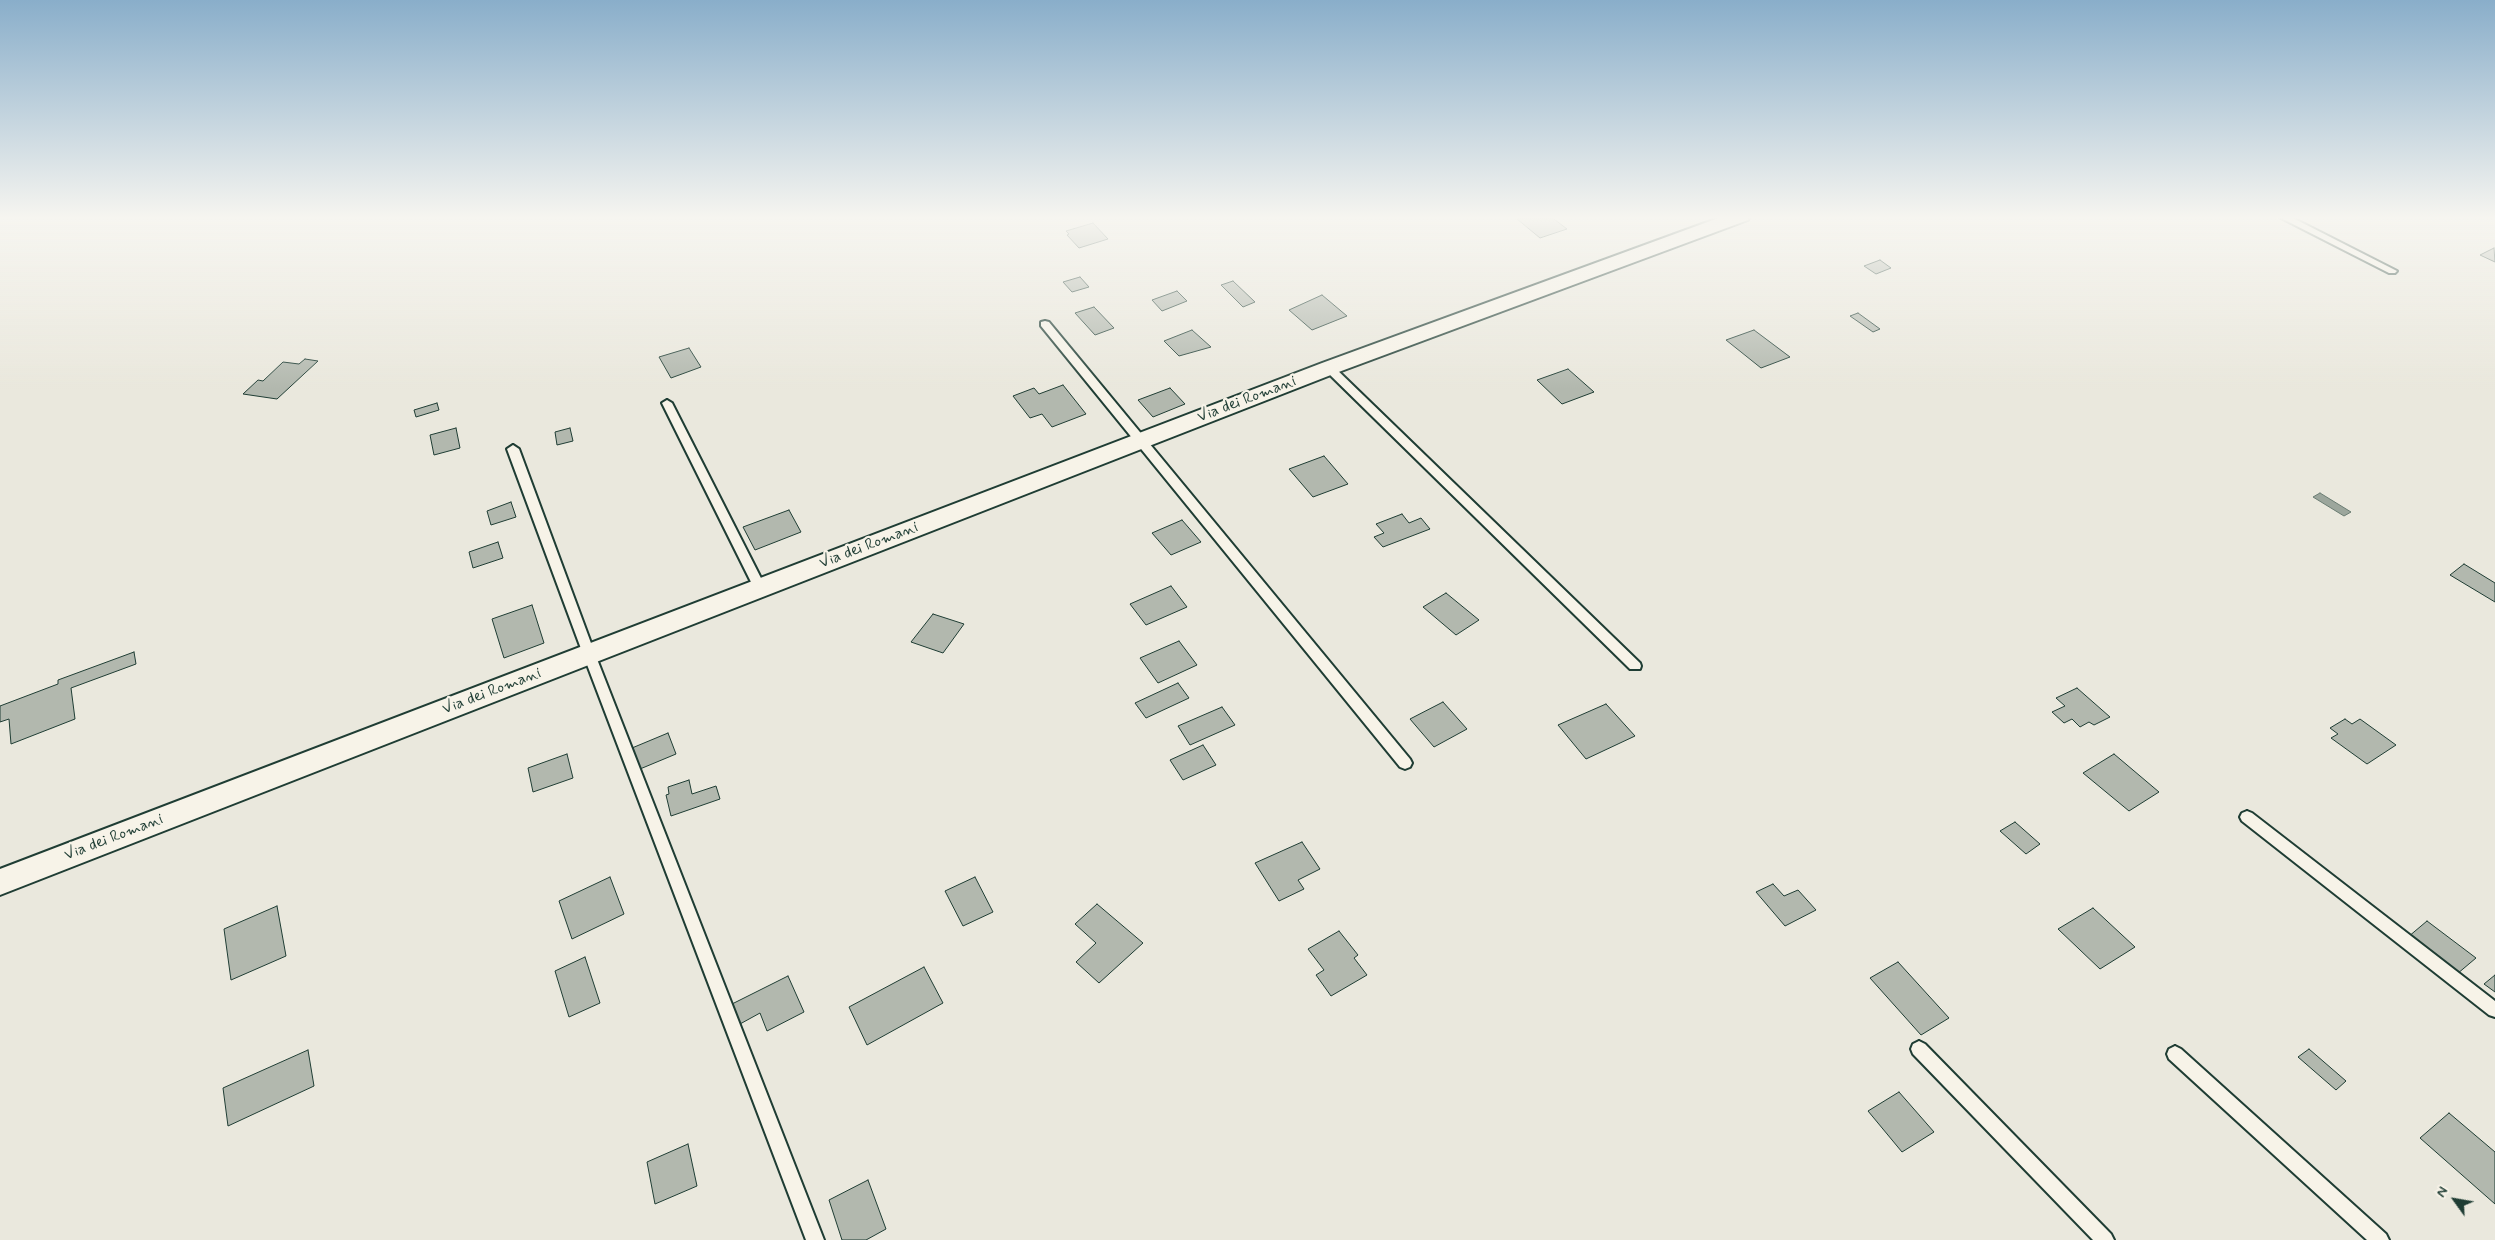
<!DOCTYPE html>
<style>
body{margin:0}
#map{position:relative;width:2495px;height:1240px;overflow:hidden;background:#eae8dd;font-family:Mynerve,sans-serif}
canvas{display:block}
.north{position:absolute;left:2430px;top:1175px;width:50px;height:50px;-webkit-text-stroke:4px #f7f3e8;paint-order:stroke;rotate:302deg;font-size:14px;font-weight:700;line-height:20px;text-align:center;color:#1f3d34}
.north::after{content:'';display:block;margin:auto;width:18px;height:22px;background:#1f3d34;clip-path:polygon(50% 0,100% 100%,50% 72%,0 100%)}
</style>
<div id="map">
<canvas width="2495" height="1240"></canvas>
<div class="north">N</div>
</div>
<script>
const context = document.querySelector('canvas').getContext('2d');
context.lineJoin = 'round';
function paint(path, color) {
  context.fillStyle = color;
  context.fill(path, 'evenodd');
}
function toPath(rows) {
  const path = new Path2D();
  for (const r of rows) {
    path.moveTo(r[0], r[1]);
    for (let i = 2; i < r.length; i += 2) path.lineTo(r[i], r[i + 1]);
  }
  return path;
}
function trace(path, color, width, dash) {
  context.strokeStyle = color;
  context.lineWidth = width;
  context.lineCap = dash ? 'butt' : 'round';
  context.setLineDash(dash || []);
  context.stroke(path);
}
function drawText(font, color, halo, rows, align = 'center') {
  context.font = font + ' Mynerve,sans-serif';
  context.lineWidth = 4.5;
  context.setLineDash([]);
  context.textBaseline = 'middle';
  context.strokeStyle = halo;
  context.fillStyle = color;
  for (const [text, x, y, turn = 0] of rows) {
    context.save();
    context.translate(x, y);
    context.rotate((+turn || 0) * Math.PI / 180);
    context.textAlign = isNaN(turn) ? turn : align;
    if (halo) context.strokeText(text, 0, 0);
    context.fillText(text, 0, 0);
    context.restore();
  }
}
const water = toPath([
 [2320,493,2351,512,2344,516,2313,497,2320,493]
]);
const building = toPath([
 [1528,216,1541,218,1550,216,1567,229,1540,238,1517,219,1528,216],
 [1093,223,1108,239,1079,248,1067,235,1069,234,1066,231,1093,223],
 [2494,248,2495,262,2480,255,2494,248],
 [1880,260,1891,268,1876,274,1864,266,1880,260],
 [1080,277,1089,287,1072,292,1063,282,1080,277],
 [1233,281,1255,302,1243,307,1221,285,1233,281],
 [1177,291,1187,301,1162,311,1152,300,1177,291],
 [1322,295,1347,316,1312,330,1289,310,1322,295],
 [1094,307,1114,328,1095,335,1075,313,1094,307],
 [1858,313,1880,329,1873,332,1850,316,1858,313],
 [1192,330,1211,347,1179,356,1164,341,1192,330],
 [1754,330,1790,357,1761,368,1726,340,1754,330],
 [689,348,701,367,671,378,659,357,689,348],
 [305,359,318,361,277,399,243,394,258,380,263,381,283,362,299,364,305,359],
 [1568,369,1594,392,1562,404,1537,380,1568,369],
 [1063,385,1086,414,1052,427,1042,414,1030,418,1013,396,1034,388,1039,394,1063,385],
 [1170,388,1185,404,1153,417,1138,400,1170,388],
 [437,403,439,410,416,417,414,410,437,403],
 [456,428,460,448,434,455,430,435,456,428],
 [570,428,573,441,557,445,555,432,570,428],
 [1324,456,1348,484,1313,497,1289,469,1324,456],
 [511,502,516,517,491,525,487,511,511,502],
 [789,510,801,532,755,550,743,527,789,510],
 [1402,514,1409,523,1421,518,1430,529,1383,547,1374,537,1384,533,1376,524,1402,514],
 [1182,520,1201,542,1171,555,1152,533,1182,520],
 [498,542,503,558,473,568,469,552,498,542],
 [2464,564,2495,583,2495,602,2450,575,2464,564],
 [1171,586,1187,607,1146,625,1130,604,1171,586],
 [1446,593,1479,620,1456,635,1423,607,1446,593],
 [532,605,544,643,504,658,492,619,532,605],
 [933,614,964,624,943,653,911,642,933,614],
 [1179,641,1197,665,1158,683,1140,658,1179,641],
 [134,652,136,664,71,688,75,719,11,744,9,719,0,722,0,706,58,684,58,680,134,652],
 [1178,683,1189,698,1146,718,1135,703,1178,683],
 [2077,688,2110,717,2094,725,2089,722,2080,727,2072,719,2064,723,2052,712,2065,706,2056,698,2077,688],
 [1443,702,1467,729,1434,747,1410,719,1443,702],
 [1606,704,1635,736,1586,759,1558,725,1606,704],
 [1222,707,1235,725,1190,745,1178,726,1222,707],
 [2345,719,2352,724,2360,719,2396,745,2367,764,2331,738,2338,734,2330,728,2345,719],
 [668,733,676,754,640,769,632,748,668,733],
 [1203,745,1216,765,1183,780,1170,760,1203,745],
 [567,754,573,778,533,792,528,768,567,754],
 [2114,754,2159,792,2129,811,2083,773,2114,754],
 [689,780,692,794,716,786,720,799,671,816,666,795,669,794,668,787,689,780],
 [2015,822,2040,844,2026,854,2000,831,2015,822],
 [1302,842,1320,869,1298,880,1304,889,1279,901,1255,863,1302,842],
 [610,877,624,914,572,939,559,901,610,877],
 [975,877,993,912,963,926,945,891,975,877],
 [1773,884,1784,896,1798,890,1816,910,1785,926,1756,892,1773,884],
 [1097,904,1143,943,1099,983,1076,962,1096,943,1075,924,1097,904],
 [277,906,286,956,231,980,224,929,277,906],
 [2093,908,2135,947,2100,969,2058,929,2093,908],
 [2427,921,2476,958,2457,974,2408,937,2427,921],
 [1339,931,1358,955,1354,958,1367,975,1331,996,1316,975,1324,970,1308,949,1339,931],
 [585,957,600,1003,569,1017,555,971,585,957],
 [1898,962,1949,1018,1921,1035,1870,978,1898,962],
 [924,967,943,1003,867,1045,849,1007,924,967],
 [2495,975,2495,992,2484,984,2495,975],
 [788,976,804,1012,767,1031,760,1013,740,1024,732,1004,788,976],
 [2309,1049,2346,1081,2336,1090,2298,1057,2309,1049],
 [308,1050,314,1086,228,1126,223,1088,308,1050],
 [1899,1092,1934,1132,1902,1152,1868,1111,1899,1092],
 [2449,1113,2495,1152,2495,1204,2420,1138,2449,1113],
 [688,1144,697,1186,655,1204,647,1162,688,1144],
 [868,1180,886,1229,866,1240,842,1240,829,1200,868,1180]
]);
const service = toPath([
 [2277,216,2289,216,2397,271,2395,273,2389,273,2277,216],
 [1045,321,1049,322,1410,759,1412,763,1410,767,1405,769,1400,767,1041,326,1041,322,1045,321],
 [1329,365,1333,366,1640,663,1641,666,1640,669,1630,669,1325,370,1324,368,1329,365],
 [667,400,672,403,766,588,764,591,760,592,754,588,662,403,667,400],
 [513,445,519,449,595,654,824,1240,806,1240,583,654,507,449,513,445],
 [2247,811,2252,813,2495,1001,2495,1017,2489,1015,2242,821,2240,817,2242,813,2247,811],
 [1919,1041,1925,1044,2111,1234,2114,1240,2093,1240,1913,1054,1911,1049,1913,1044,1919,1041],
 [2175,1046,2181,1049,2386,1234,2389,1240,2367,1240,2169,1059,2167,1054,2169,1049,2175,1046]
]);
const minor = toPath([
 [1724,216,1750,216,1748,220,1336,373,0,895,0,869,1322,363,1724,216]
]);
const streetNames = [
 ["Via dei Romani",1247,400,-21],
 ["Via dei Romani",869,546,-21],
 ["Via dei Romani",492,692,-21],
 ["Via dei Romani",114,838,-21]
];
paint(water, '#9ca69c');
trace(water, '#6a7c72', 1);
paint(building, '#b2b8ae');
trace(building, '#1f3d34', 1);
trace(service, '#1f3d34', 4);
trace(minor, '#1f3d34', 4);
paint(service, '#f7f3e8');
paint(minor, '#f7f3e8');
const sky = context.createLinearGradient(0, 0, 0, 389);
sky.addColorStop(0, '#89aeca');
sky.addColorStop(0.56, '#f6f5f0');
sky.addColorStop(1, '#f6f5f000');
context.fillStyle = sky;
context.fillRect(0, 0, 2495, 389);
drawText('16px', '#1f3d34', '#f7f3e8', streetNames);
</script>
